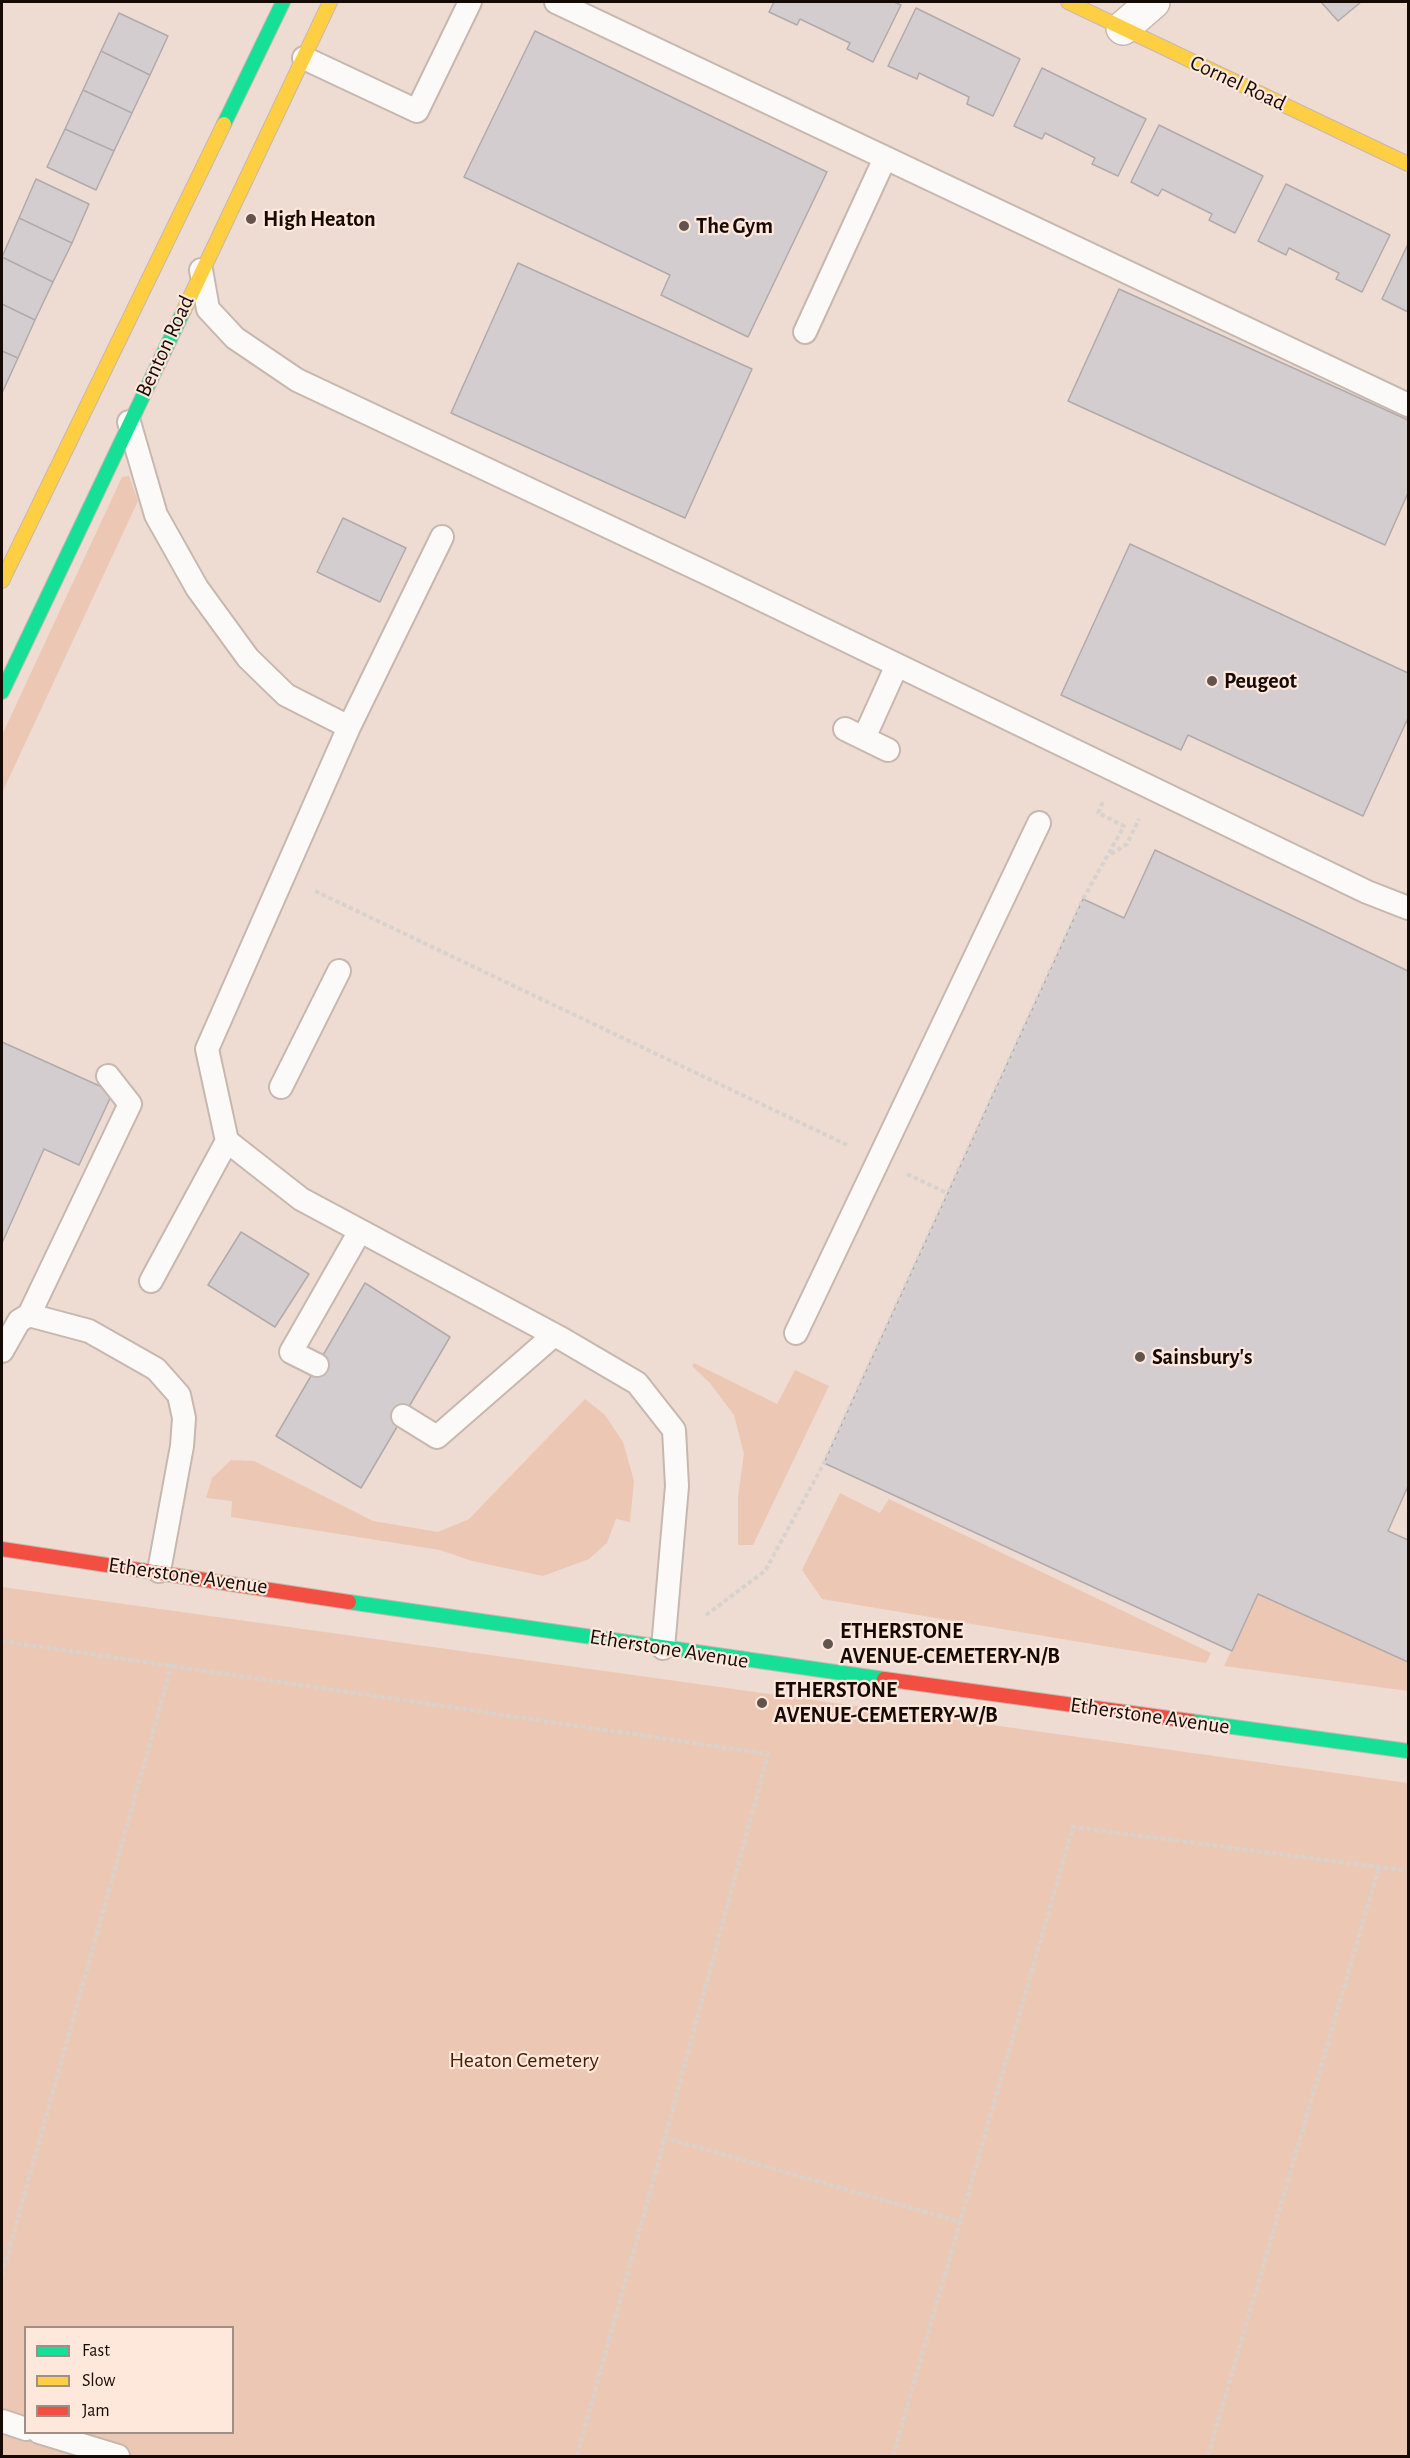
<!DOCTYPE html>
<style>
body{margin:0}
#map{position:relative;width:1410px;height:2458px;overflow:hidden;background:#eedbd1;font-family:"Alegreya Sans",sans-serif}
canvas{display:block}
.frame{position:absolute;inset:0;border:3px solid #160a05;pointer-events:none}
.legend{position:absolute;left:24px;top:2326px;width:210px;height:108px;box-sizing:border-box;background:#fee8dc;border:2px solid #a18f86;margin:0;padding:8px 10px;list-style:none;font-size:18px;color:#160a05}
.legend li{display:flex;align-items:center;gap:12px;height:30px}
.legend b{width:30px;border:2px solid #a18f86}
</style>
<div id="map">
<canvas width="1410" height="2458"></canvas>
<div class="frame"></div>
<ul class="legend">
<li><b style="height:8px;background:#16e098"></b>Fast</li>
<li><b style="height:8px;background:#ffcf43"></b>Slow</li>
<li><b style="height:8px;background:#f24e42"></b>Jam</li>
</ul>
</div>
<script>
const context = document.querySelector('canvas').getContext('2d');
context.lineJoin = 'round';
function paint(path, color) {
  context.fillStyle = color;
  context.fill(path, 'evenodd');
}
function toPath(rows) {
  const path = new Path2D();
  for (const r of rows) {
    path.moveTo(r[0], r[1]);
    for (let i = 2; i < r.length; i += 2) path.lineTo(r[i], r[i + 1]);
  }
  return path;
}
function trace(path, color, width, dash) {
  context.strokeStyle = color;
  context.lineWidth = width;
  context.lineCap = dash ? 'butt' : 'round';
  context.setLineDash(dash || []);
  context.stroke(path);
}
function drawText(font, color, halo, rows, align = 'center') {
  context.font = font + ' "Alegreya Sans",sans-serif';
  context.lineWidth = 4.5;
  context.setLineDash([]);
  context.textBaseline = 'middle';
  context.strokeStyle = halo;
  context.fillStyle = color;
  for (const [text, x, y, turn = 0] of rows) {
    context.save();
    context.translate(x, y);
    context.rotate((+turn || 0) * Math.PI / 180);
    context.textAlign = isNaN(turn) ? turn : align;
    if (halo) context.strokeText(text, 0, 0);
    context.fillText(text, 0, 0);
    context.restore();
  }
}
const green = toPath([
 [129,476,138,501,2,793,2,735,122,477],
 [694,1363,777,1404,795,1370,829,1386,753,1545,738,1545,738,1497,744,1454,734,1415,710,1383,692,1366],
 [585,1399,605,1415,623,1442,634,1481,630,1522,616,1519,607,1543,589,1559,543,1576,472,1561,440,1550,231,1517,232,1501,206,1498,212,1478,231,1460,254,1461,373,1521,438,1532,469,1519],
 [840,1493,880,1513,889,1499,1211,1653,1206,1663,822,1599,802,1570],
 [2,1587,1408,1783,1408,2456,2,2456],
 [26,2328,232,2328,232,2432,26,2432],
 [1258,1594,1408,1662,1408,1691,1224,1666]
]);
const building = toPath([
 [774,2,894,2,901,5,873,62,847,49,850,43,800,19,797,25,769,12,774,2],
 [1321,2,1361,2,1338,21,1321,2],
 [916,8,1020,59,993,116,967,104,969,97,919,73,917,79,888,66,916,8],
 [119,13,168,36,150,75,101,51,119,13],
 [535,31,827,172,748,337,661,295,670,275,464,177,535,31],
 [101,51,150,75,132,113,83,90,101,51],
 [1042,68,1146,119,1118,176,1092,164,1095,158,1045,133,1042,139,1014,126,1042,68],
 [83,90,132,113,114,151,65,129,83,90],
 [1159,125,1263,176,1235,233,1209,220,1212,214,1162,189,1158,196,1131,182,1159,125],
 [65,129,114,151,96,190,47,167,65,129],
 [36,179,89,204,72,243,19,218,36,179],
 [1286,184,1390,235,1362,292,1336,279,1339,273,1289,248,1286,255,1258,241,1286,184],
 [19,218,72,243,53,282,2,257,19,218],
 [1408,244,1408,312,1382,299,1408,244],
 [2,257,53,282,35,320,2,304,2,257],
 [518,263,752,369,685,518,451,413,518,263],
 [1119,289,1408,420,1408,493,1385,545,1068,401,1119,289],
 [2,304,35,320,18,358,2,351,2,304],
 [2,351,18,358,2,393,2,351],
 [343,518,406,548,380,602,317,572,343,518],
 [1130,544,1408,673,1408,718,1363,816,1188,735,1181,750,1061,695,1130,544],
 [1155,850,1408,971,1408,1486,1388,1531,1408,1540,1408,1662,1258,1594,1232,1651,824,1463,1083,899,1124,918,1155,850],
 [2,1042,113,1092,79,1165,44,1149,2,1243,2,1042],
 [241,1232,309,1274,275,1327,208,1285,241,1232],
 [365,1283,450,1337,361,1488,276,1436,365,1283]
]);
const path = toPath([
 [1111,854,1127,844,1139,819],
 [315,891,847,1145],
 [907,1174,947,1193],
 [706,1615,765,1571,824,1463,1083,899,1124,826,1098,813,1103,801],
 [2,1641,768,1754,665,2138,961,2222],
 [2,2275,172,1664],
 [577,2456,665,2138],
 [893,2456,1073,1827,1408,1871],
 [1208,2456,1379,1867]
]);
const lane = toPath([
 [556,2,1408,405],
 [304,58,417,111,470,2],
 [201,270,208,309,235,338,297,380,715,577,1367,892,1408,908],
 [805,332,885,158],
 [129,422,156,515,197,588,248,658,286,695,349,727],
 [442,537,349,727,207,1049,227,1141,301,1199,562,1339,637,1383,674,1430,677,1486,663,1648],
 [845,729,888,750],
 [864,738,897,665],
 [281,1087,339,971],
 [151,1281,227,1141],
 [29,1315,130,1104,108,1076],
 [796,1333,1039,823],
 [2,1351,19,1321,29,1315,89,1331,156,1369,179,1395,184,1418,182,1446,159,1571],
 [317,1365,291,1352,360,1231],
 [403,1416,437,1437,554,1335],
 [2,2421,26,2429],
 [39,2432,118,2456]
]);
const street = toPath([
 [1123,28,1153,2]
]);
const fast = toPath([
 [224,124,283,2],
 [2,692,184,310],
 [349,1602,884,1679],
 [1190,1721,1408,1751]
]);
const slow = toPath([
 [1068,2,1408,164],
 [184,310,330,2],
 [2,581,224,124]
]);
const jam = toPath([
 [2,1549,349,1602],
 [884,1679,1190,1721]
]);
const markers = [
 [251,219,6,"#62534c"],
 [684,226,6,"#62534c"],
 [1212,681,6,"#62534c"],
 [1140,1357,6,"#62534c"],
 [828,1644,6,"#62534c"],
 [762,1703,6,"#62534c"]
];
const streetNames = [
 ["Cornel Road",1238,83,25],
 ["Benton Road",165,346,-65],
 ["Etherstone Avenue",188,1576,8],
 ["Etherstone Avenue",669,1649,9],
 ["Etherstone Avenue",1150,1716,8]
];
const poiNames = [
 ["High Heaton",263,219],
 ["The Gym",696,226],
 ["Peugeot",1224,681],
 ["Sainsbury's",1152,1357],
 ["ETHERSTONE",840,1631],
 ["AVENUE-CEMETERY-N/B",840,1656],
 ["ETHERSTONE",774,1690],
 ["AVENUE-CEMETERY-W/B",774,1715]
];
const parkNames = [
 ["Heaton Cemetery",524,2060]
];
paint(green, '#ecc8b4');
paint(building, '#d4cdcf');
trace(building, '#b1aaab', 1.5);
trace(lane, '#c7b8af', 26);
trace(street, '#c7b8af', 36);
trace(fast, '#c7b8af', 16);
trace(slow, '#c7b8af', 16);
trace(jam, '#c7b8af', 16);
trace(path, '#d8d2ce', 4, [4.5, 3]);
trace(lane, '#fcfaf8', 22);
trace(street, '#fcfaf8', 33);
trace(fast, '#16e098', 14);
trace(slow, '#ffcf43', 14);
trace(jam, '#f24e42', 14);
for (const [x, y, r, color] of markers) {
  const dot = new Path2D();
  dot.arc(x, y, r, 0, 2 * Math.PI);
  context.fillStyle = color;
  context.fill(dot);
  trace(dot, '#fee8dc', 2);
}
drawText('22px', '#160a05', '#fee8dc', streetNames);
drawText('bold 22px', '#160a05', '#fee8dc', poiNames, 'left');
drawText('22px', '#441d03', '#fee8dc', parkNames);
</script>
